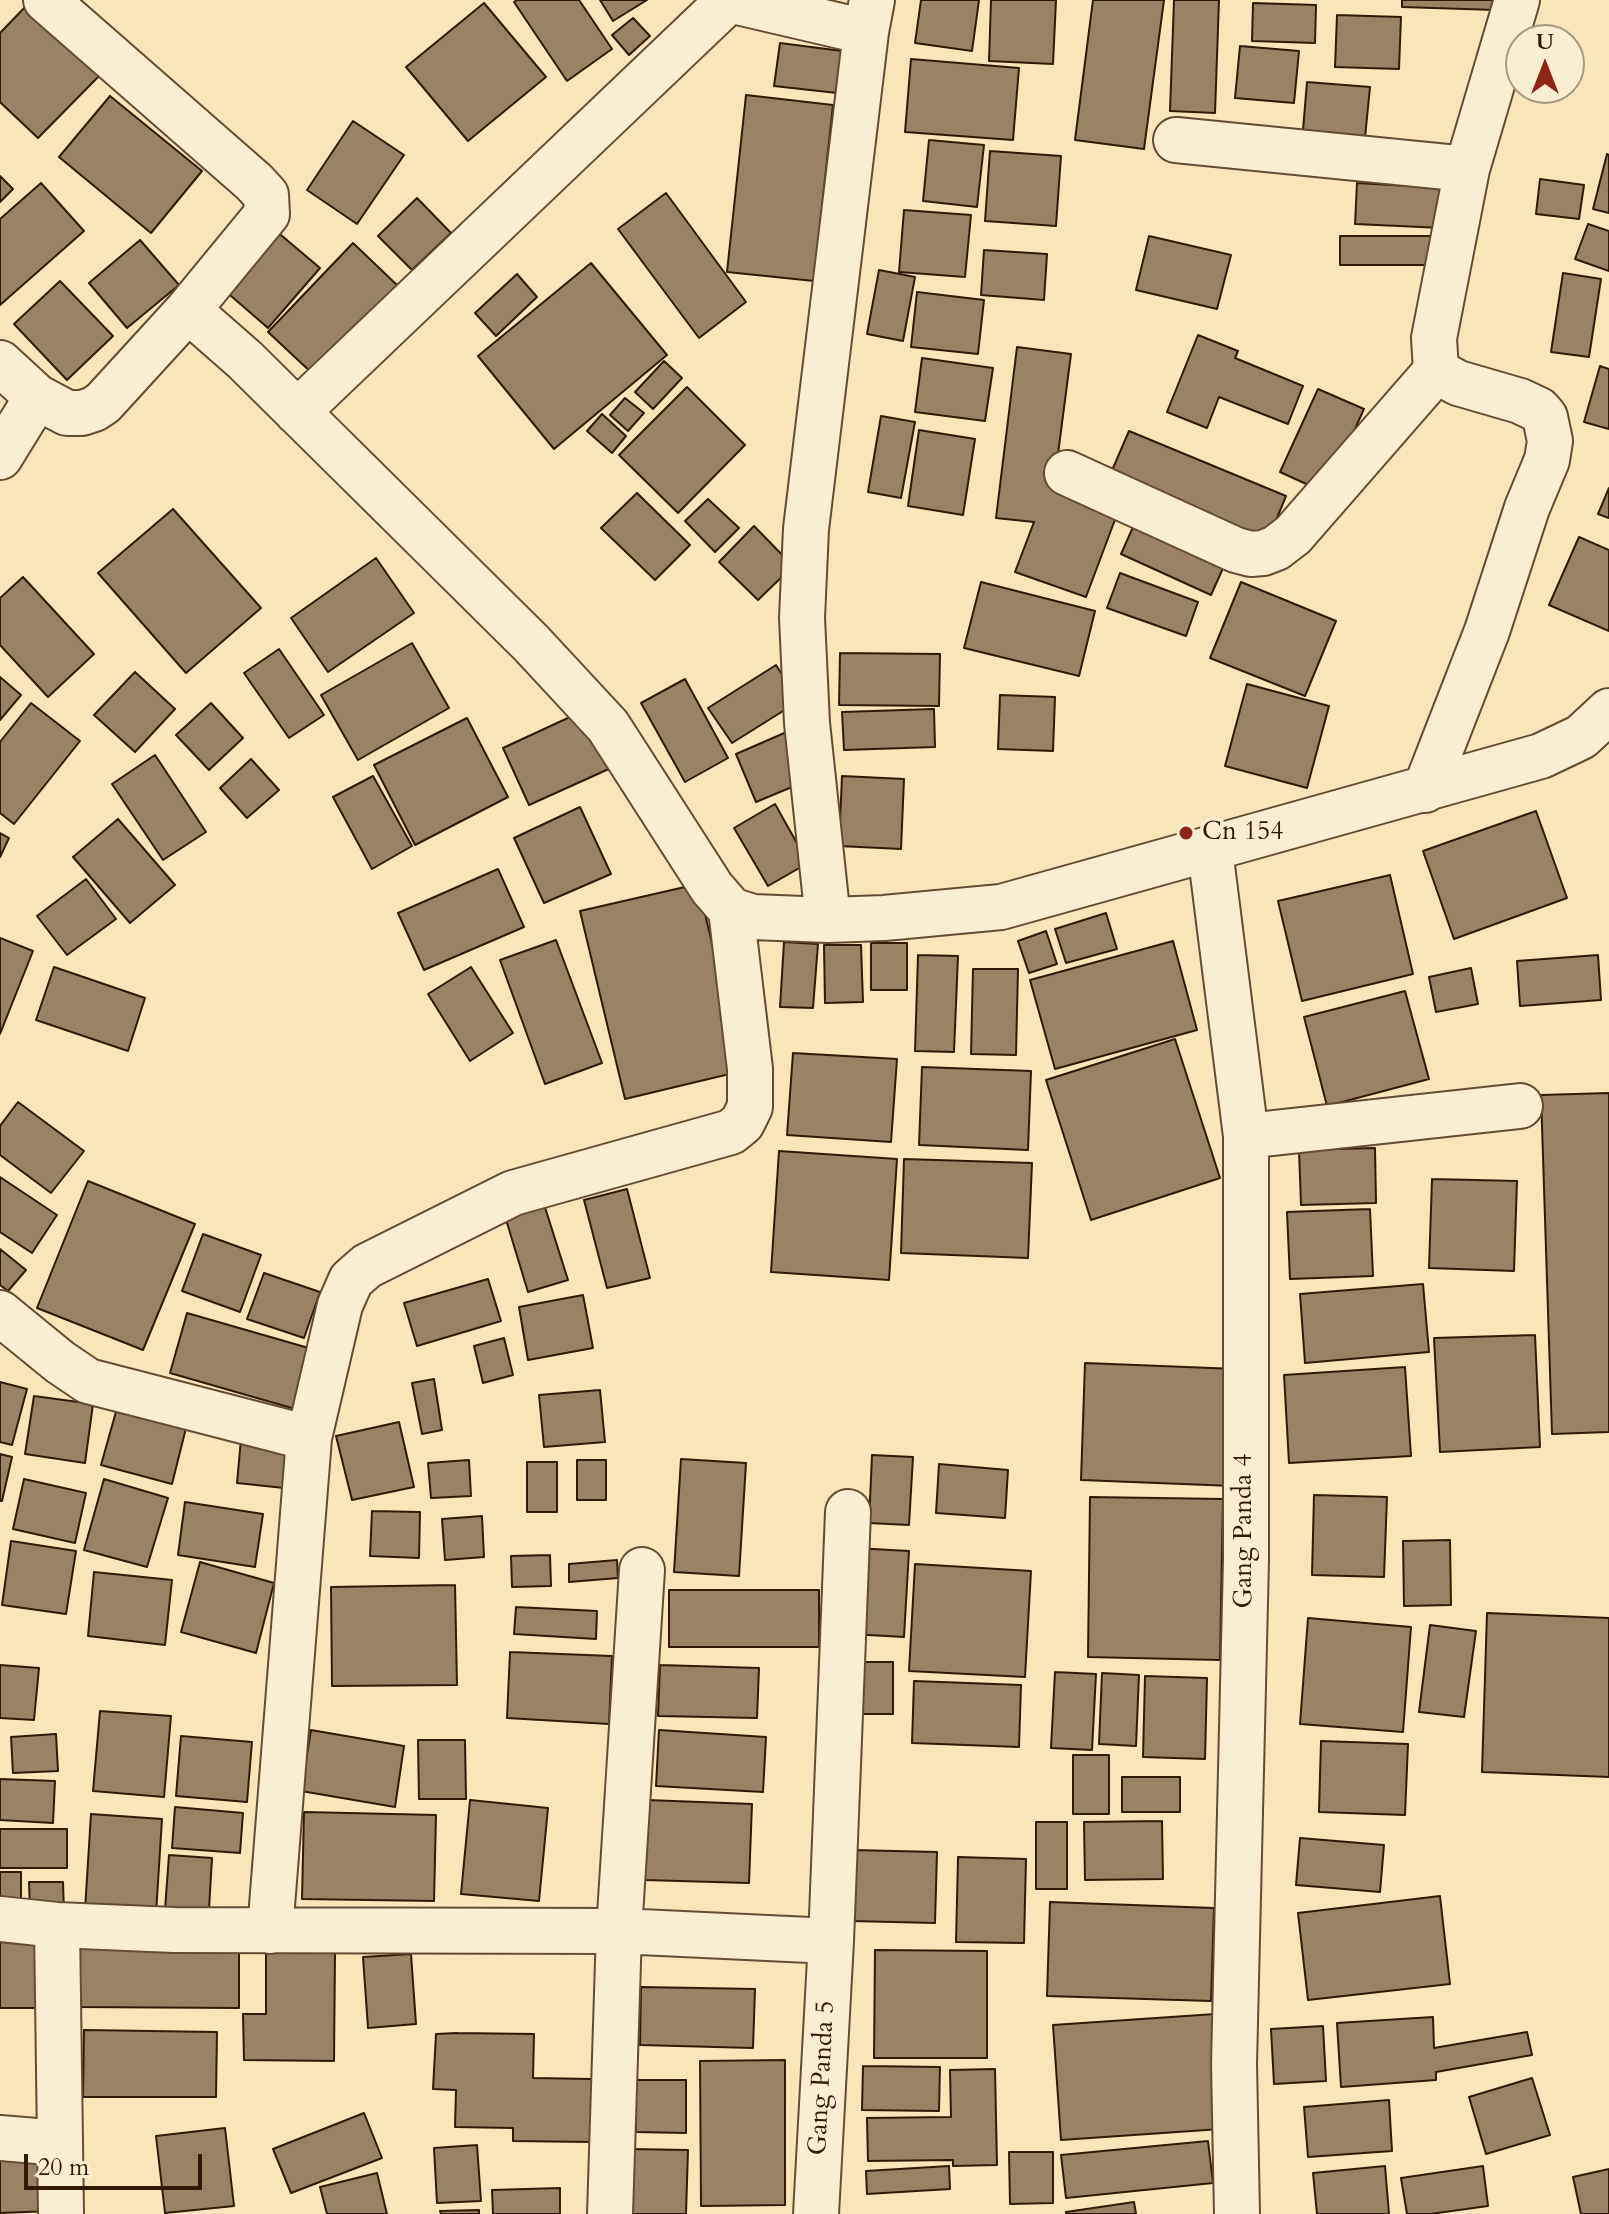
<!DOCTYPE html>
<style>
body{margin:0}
#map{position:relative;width:1609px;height:2214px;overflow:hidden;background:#f8e5ba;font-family:Cardo,serif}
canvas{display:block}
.north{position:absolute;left:1505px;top:24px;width:80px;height:80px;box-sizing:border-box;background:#faeed2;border:2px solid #aa9981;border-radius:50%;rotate:0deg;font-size:22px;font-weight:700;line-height:32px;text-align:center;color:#321907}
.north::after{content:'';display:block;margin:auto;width:28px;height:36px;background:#8f2418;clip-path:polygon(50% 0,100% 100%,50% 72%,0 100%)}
.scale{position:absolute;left:24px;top:2154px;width:178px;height:36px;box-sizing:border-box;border:4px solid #321907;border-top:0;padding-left:10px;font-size:24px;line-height:28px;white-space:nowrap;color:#321907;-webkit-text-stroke:6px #faeed2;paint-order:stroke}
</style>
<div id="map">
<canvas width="1609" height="2214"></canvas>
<div class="north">U</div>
<div class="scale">20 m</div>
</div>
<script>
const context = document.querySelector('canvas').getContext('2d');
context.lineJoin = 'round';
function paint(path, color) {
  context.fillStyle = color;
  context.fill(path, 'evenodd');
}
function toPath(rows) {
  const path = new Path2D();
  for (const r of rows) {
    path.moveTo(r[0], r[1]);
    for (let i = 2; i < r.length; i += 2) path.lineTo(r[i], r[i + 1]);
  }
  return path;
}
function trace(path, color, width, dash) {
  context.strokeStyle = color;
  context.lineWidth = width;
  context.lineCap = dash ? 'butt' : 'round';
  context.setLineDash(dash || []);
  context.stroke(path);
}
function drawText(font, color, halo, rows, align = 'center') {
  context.font = font + ' Cardo,serif';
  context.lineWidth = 7;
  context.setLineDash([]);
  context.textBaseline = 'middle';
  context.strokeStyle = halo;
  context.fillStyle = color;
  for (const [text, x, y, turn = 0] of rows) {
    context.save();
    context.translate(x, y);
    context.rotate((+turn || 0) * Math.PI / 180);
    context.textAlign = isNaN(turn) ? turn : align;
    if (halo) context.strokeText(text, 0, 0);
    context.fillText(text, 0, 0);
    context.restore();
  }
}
const building = toPath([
 [517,0,579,0,612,49,567,81,514,2,517,0],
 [600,0,647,0,613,21,600,0],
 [921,0,979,0,972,51,915,43,921,0],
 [991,0,1056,0,1053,64,989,61,991,0],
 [1093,0,1164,0,1144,149,1075,140,1093,0],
 [1174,0,1219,0,1215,113,1170,111,1174,0],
 [1402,0,1496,0,1496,10,1402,7,1402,0],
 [484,3,546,77,468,141,406,67,484,3],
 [1253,3,1316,5,1315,43,1252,41,1253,3],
 [28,4,100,75,38,138,0,102,0,33,28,4],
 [1337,15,1401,17,1399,69,1335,67,1337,15],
 [633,18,650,36,629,55,612,35,633,18],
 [780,43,842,51,837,93,774,86,780,43],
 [1240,46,1299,51,1294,103,1235,98,1240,46],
 [911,59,1019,68,1013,140,905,132,911,59],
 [1307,82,1370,87,1364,148,1302,142,1307,82],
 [746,95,833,105,814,281,727,272,746,95],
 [110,96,202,171,151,233,59,157,110,96],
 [353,121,404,155,357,224,307,190,353,121],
 [929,140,984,145,977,207,923,201,929,140],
 [990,151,1061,156,1056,226,985,221,990,151],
 [1607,154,1609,155,1609,213,1593,209,1607,154],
 [0,176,13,189,0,202,0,176],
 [1540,179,1584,185,1579,219,1536,214,1540,179],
 [41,183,84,231,0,305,0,219,41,183],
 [1357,183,1444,188,1442,228,1355,224,1357,183],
 [666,193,746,302,699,338,618,229,666,193],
 [417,198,451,233,412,270,378,236,417,198],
 [904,210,971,215,965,277,899,272,904,210],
 [1588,224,1609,231,1609,271,1575,259,1588,224],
 [275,230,320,268,268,328,223,289,275,230],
 [1149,236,1231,255,1217,309,1136,290,1149,236],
 [1340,236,1445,236,1445,265,1340,265,1340,236],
 [140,240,179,285,127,328,89,283,140,240],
 [353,243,398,286,314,375,268,332,353,243],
 [984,250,1047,254,1044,300,981,295,984,250],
 [591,263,667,355,554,449,478,356,591,263],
 [879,270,915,277,903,341,867,334,879,270],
 [1563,273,1601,279,1589,357,1551,352,1563,273],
 [517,274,537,297,496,336,475,313,517,274],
 [60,281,113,336,67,380,14,324,60,281],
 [917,292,984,300,978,354,911,347,917,292],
 [1198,335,1238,351,1235,358,1303,386,1288,424,1219,397,1207,428,1167,412,1198,335],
 [1017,347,1071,354,1055,477,1122,501,1086,597,1015,572,1034,522,996,518,1017,347],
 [922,358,993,368,985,421,915,412,922,358],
 [664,361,682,378,653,409,635,392,664,361],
 [1600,366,1609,369,1609,429,1584,422,1600,366],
 [687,387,745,445,678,513,619,455,687,387],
 [1318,389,1364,409,1326,493,1280,472,1318,389],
 [625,398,644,413,628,431,610,415,625,398],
 [602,414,626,436,612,453,587,431,602,414],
 [881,416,915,422,901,498,868,492,881,416],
 [919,430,975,439,963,515,908,506,919,430],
 [1129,431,1286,496,1268,540,1110,475,1129,431],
 [1609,488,1609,518,1598,514,1609,488],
 [637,493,690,545,655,580,601,528,637,493],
 [708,499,739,528,715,552,685,521,708,499],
 [173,509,261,608,186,673,98,573,173,509],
 [1138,516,1228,557,1211,595,1121,554,1138,516],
 [754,526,793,566,758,600,719,562,754,526],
 [1579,537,1609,550,1609,631,1549,605,1579,537],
 [376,558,414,613,328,672,291,618,376,558],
 [1120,573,1198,602,1186,636,1107,608,1120,573],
 [23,577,94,654,48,697,0,645,0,598,23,577],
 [981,582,1095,611,1079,676,964,648,981,582],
 [1241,582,1336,621,1305,696,1210,658,1241,582],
 [412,643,449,708,358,760,321,695,412,643],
 [279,649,324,715,289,738,244,673,279,649],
 [840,653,940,654,939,706,839,705,840,653],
 [776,665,799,701,732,743,708,708,776,665],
 [135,672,175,709,135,752,94,715,135,672],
 [0,677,21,695,0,720,0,677],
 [685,679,728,758,685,782,641,703,685,679],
 [1247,684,1329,706,1307,788,1225,766,1247,684],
 [1000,695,1055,697,1053,751,998,749,1000,695],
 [31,703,80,741,14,824,0,813,0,742,31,703],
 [211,703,243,738,209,770,176,735,211,703],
 [934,709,935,747,844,750,842,712,934,709],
 [583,711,611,768,529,805,503,748,583,711],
 [467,718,508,797,415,845,374,765,467,718],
 [789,731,811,779,756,802,736,754,789,731],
 [155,755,206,832,163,860,112,784,155,755],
 [251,759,279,790,247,818,220,788,251,759],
 [373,776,412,846,372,869,333,797,373,776],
 [842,776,904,779,901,849,839,846,842,776],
 [775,804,808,863,768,886,734,828,775,804],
 [580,807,611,874,544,903,514,838,580,807],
 [1536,811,1567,898,1454,939,1423,851,1536,811],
 [118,819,175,885,130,923,73,857,118,819],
 [0,833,9,838,0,857,0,833],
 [498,869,524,927,424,970,398,913,498,869],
 [1390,875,1413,974,1302,1001,1278,901,1390,875],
 [86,879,116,919,67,955,37,916,86,879],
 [698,884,742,1071,625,1099,580,911,698,884],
 [1106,913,1117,949,1066,963,1055,929,1106,913],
 [1046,931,1057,964,1029,973,1018,941,1046,931],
 [0,938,33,951,0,1034,0,938],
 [556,940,602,1063,545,1084,500,960,556,940],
 [1173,941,1197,1030,1055,1069,1030,980,1173,941],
 [784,942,818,944,813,1008,780,1007,784,942],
 [871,943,907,943,907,990,871,990,871,943],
 [824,945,861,945,863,1002,825,1003,824,945],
 [918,955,958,956,954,1052,915,1051,918,955],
 [1598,955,1601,1000,1520,1006,1517,961,1598,955],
 [54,967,145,998,128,1051,36,1020,54,967],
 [471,967,513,1033,470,1061,428,994,471,967],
 [1471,968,1478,1004,1436,1012,1429,977,1471,968],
 [973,969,1018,969,1016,1055,971,1054,973,969],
 [1405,991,1429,1079,1327,1106,1304,1017,1405,991],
 [1175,1039,1220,1178,1091,1220,1046,1080,1175,1039],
 [793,1053,897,1059,891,1142,787,1135,793,1053],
 [922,1067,1031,1071,1028,1150,919,1145,922,1067],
 [1609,1093,1609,1432,1552,1434,1541,1095,1609,1093],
 [18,1102,84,1151,51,1193,0,1155,0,1126,18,1102],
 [1375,1148,1376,1203,1301,1205,1299,1150,1375,1148],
 [779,1151,897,1159,889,1280,771,1272,779,1151],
 [904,1159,1032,1163,1028,1258,901,1253,904,1159],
 [0,1177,57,1215,32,1253,0,1232,0,1177],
 [1432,1179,1517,1181,1514,1271,1429,1268,1432,1179],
 [88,1181,195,1224,143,1350,37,1308,88,1181],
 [627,1189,650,1278,607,1288,584,1200,627,1189],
 [543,1201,568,1280,528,1292,504,1213,543,1201],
 [1370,1209,1373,1276,1290,1279,1287,1212,1370,1209],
 [203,1234,261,1255,240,1312,182,1291,203,1234],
 [0,1249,26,1270,8,1291,0,1285,0,1249],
 [264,1273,320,1292,304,1338,247,1319,264,1273],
 [488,1279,501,1321,417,1346,404,1303,488,1279],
 [1423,1284,1429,1352,1305,1363,1300,1294,1423,1284],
 [583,1295,593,1348,528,1360,519,1307,583,1295],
 [187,1313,319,1351,302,1411,170,1373,187,1313],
 [1535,1335,1540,1447,1440,1452,1434,1338,1535,1335],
 [504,1338,513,1375,483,1383,474,1346,504,1338],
 [1085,1363,1237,1369,1233,1486,1081,1480,1085,1363],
 [1405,1367,1411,1456,1289,1463,1284,1375,1405,1367],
 [434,1379,442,1430,422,1434,412,1383,434,1379],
 [0,1382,27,1389,12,1445,0,1442,0,1382],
 [600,1390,605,1442,544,1447,539,1395,600,1390],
 [34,1396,93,1404,85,1463,25,1454,34,1396],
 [119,1401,188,1420,172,1484,101,1465,119,1401],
 [399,1422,414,1487,352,1500,336,1436,399,1422],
 [241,1439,288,1444,284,1488,237,1483,241,1439],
 [0,1454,12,1457,2,1501,0,1501,0,1454],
 [872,1455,913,1457,909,1525,869,1523,872,1455],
 [681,1459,746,1463,739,1576,674,1572,681,1459],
 [469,1460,471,1496,431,1498,428,1463,469,1460],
 [577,1460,606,1460,606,1500,577,1500,577,1460],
 [527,1462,557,1462,557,1512,527,1512,527,1462],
 [939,1464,1008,1470,1005,1518,936,1513,939,1464],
 [24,1479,86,1493,75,1543,13,1529,24,1479],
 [104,1479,168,1498,147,1567,84,1550,104,1479],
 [1314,1495,1387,1497,1384,1577,1312,1575,1314,1495],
 [1090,1497,1223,1499,1220,1660,1088,1657,1090,1497],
 [185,1502,263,1514,255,1567,178,1555,185,1502],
 [372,1511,420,1512,419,1558,370,1556,372,1511],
 [482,1516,484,1557,445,1560,442,1519,482,1516],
 [1450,1540,1451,1605,1404,1606,1403,1541,1450,1540],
 [11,1541,76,1551,66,1614,2,1605,11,1541],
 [855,1548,909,1551,904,1637,850,1634,855,1548],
 [550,1555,551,1586,512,1587,511,1556,550,1555],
 [617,1560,618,1578,569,1582,569,1564,617,1560],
 [200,1562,274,1583,256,1653,181,1632,200,1562],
 [915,1564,1031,1571,1025,1677,909,1671,915,1564],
 [94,1572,172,1580,165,1645,88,1636,94,1572],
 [455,1585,457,1685,332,1686,331,1587,455,1585],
 [669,1590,819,1590,819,1647,669,1647,669,1590],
 [516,1607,597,1611,596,1639,514,1634,516,1607],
 [1487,1613,1609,1618,1609,1777,1482,1772,1487,1613],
 [1308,1618,1411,1627,1403,1732,1300,1724,1308,1618],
 [1430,1625,1476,1631,1464,1717,1419,1712,1430,1625],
 [510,1652,612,1656,609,1724,507,1718,510,1652],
 [847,1662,893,1662,893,1714,847,1714,847,1662],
 [0,1665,39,1668,34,1720,0,1718,0,1665],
 [660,1665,759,1668,757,1718,658,1716,660,1665],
 [1055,1672,1096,1674,1092,1750,1051,1748,1055,1672],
 [1102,1673,1139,1675,1136,1746,1099,1744,1102,1673],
 [1145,1676,1207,1678,1205,1759,1143,1757,1145,1676],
 [914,1681,1021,1685,1019,1747,912,1743,914,1681],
 [100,1711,171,1716,164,1797,93,1791,100,1711],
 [311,1730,404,1746,395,1807,301,1791,311,1730],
 [659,1730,766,1737,763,1792,656,1786,659,1730],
 [56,1734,58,1771,13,1773,11,1737,56,1734],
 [181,1736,252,1742,247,1802,176,1796,181,1736],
 [418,1740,465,1740,466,1799,419,1799,418,1740],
 [1321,1741,1408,1744,1405,1815,1319,1812,1321,1741],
 [1073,1755,1109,1755,1109,1814,1073,1814,1073,1755],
 [1122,1777,1180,1777,1180,1812,1122,1812,1122,1777],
 [0,1779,55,1781,53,1823,0,1820,0,1779],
 [470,1800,548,1808,539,1901,461,1894,470,1800],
 [647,1800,752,1804,749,1883,644,1880,647,1800],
 [175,1807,243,1813,240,1853,172,1848,175,1807],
 [304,1812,436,1815,434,1901,302,1899,304,1812],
 [91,1814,162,1819,156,1914,85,1910,91,1814],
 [1162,1821,1163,1879,1085,1880,1084,1822,1162,1821],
 [1036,1822,1067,1822,1067,1889,1036,1889,1036,1822],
 [0,1829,67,1829,67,1868,0,1868,0,1829],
 [1300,1838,1384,1845,1380,1892,1296,1885,1300,1838],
 [852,1850,937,1852,935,1923,851,1921,852,1850],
 [169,1855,212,1858,208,1926,164,1923,169,1855],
 [958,1857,1026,1859,1024,1943,956,1942,958,1857],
 [0,1872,21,1872,21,1913,0,1913,0,1872],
 [29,1882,63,1882,64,1912,30,1913,29,1882],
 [1440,1896,1450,1984,1308,2000,1298,1913,1440,1896],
 [1050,1902,1214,1908,1211,2001,1047,1996,1050,1902],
 [0,1930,36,1930,36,2008,0,2008,0,1930],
 [77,1944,239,1945,239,2008,76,2007,77,1944],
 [875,1950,987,1951,987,2058,874,2058,875,1950],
 [266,1951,335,1951,334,2061,244,2060,243,2014,266,2014,266,1951],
 [411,1954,416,2024,368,2028,363,1957,411,1954],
 [641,1987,755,1989,753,2048,640,2045,641,1987],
 [1215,2014,1221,2129,1061,2140,1053,2025,1215,2014],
 [1433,2017,1434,2048,1527,2032,1532,2055,1436,2072,1436,2080,1341,2087,1337,2023,1433,2017],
 [1323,2026,1326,2081,1274,2084,1271,2029,1323,2026],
 [84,2030,217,2032,216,2097,83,2097,84,2030],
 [457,2033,534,2034,533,2078,592,2079,592,2142,513,2141,513,2128,455,2127,456,2090,433,2089,436,2034,457,2033],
 [785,2060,785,2205,701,2206,700,2061,785,2060],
 [863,2066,940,2067,939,2111,862,2110,863,2066],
 [995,2069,997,2165,953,2166,953,2160,868,2161,867,2118,951,2117,950,2070,995,2069],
 [1532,2078,1550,2135,1486,2154,1469,2097,1532,2078],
 [636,2080,686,2080,686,2133,636,2132,636,2080],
 [1389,2100,1392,2151,1308,2157,1304,2107,1389,2100],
 [364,2113,382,2158,291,2193,273,2149,364,2113],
 [225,2128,234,2206,165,2213,156,2136,225,2128],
 [1208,2141,1213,2183,1066,2198,1061,2155,1208,2141],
 [477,2145,481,2201,437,2203,434,2148,477,2145],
 [629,2149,688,2150,686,2214,628,2214,629,2149],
 [1009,2152,1053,2152,1053,2203,1010,2204,1009,2152],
 [50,2159,52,2211,0,2213,0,2161,50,2159],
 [949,2166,950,2189,867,2194,866,2171,949,2166],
 [1385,2166,1389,2214,1317,2214,1313,2173,1385,2166],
 [1483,2166,1488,2206,1430,2214,1407,2214,1401,2178,1483,2166],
 [1609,2169,1609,2214,1581,2214,1573,2177,1609,2169],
 [377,2173,387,2214,327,2214,320,2187,377,2173],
 [560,2188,560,2214,493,2214,492,2190,560,2188],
 [1134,2202,1136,2214,1066,2214,1066,2212,1134,2202],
 [479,2210,479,2214,441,2214,440,2211,479,2210]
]);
const street = toPath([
 [1176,140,1467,169],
 [188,310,245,360,531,643,608,726,712,888,731,910,753,917,828,920,884,918,1001,907,1541,756,1581,737,1609,711],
 [0,363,37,397,67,413,82,413,94,409,103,403,188,310,267,214,266,195,254,182,46,0],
 [297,412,729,0,866,32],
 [0,457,37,397],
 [1067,473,1236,550,1251,554,1263,553,1276,548,1293,535,1436,371],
 [1425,790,1487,631,1527,508,1547,460,1550,441,1545,417,1539,410,1520,401,1458,383,1436,371,1434,338,1467,169,1517,0],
 [1210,850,1246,1136,1246,1560,1234,2064,1237,2214],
 [828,920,807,723,802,618,806,529,866,32,872,0],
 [1246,1136,1520,1106],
 [0,1313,60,1362,88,1381,309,1438],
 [0,1919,57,1925,174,1930,619,1931,831,1941],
 [57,1925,61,2214],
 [270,1931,309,1438,340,1305,351,1280,367,1266,513,1193,731,1132,742,1123,750,1107,750,1069,731,910],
 [0,2138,60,2143],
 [610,2214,619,1931,642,1570],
 [816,2214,831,1941,848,1512]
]);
const markers = [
 [1186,833,8,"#8f2418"]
];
const poiNames = [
 ["Cn 154",1202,833]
];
const streetNames = [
 ["Gang Panda 4",1245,1531,-90],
 ["Gang Panda 5",823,2078,-87]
];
paint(building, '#998364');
trace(building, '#321907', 2);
trace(street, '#644c34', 48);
trace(street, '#faeed2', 44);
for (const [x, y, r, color] of markers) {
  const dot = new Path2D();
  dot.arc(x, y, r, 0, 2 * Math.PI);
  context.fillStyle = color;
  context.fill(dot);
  trace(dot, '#faeed2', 3);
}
drawText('26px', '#321907', '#faeed2', poiNames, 'left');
drawText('26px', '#321907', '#faeed2', streetNames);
</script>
